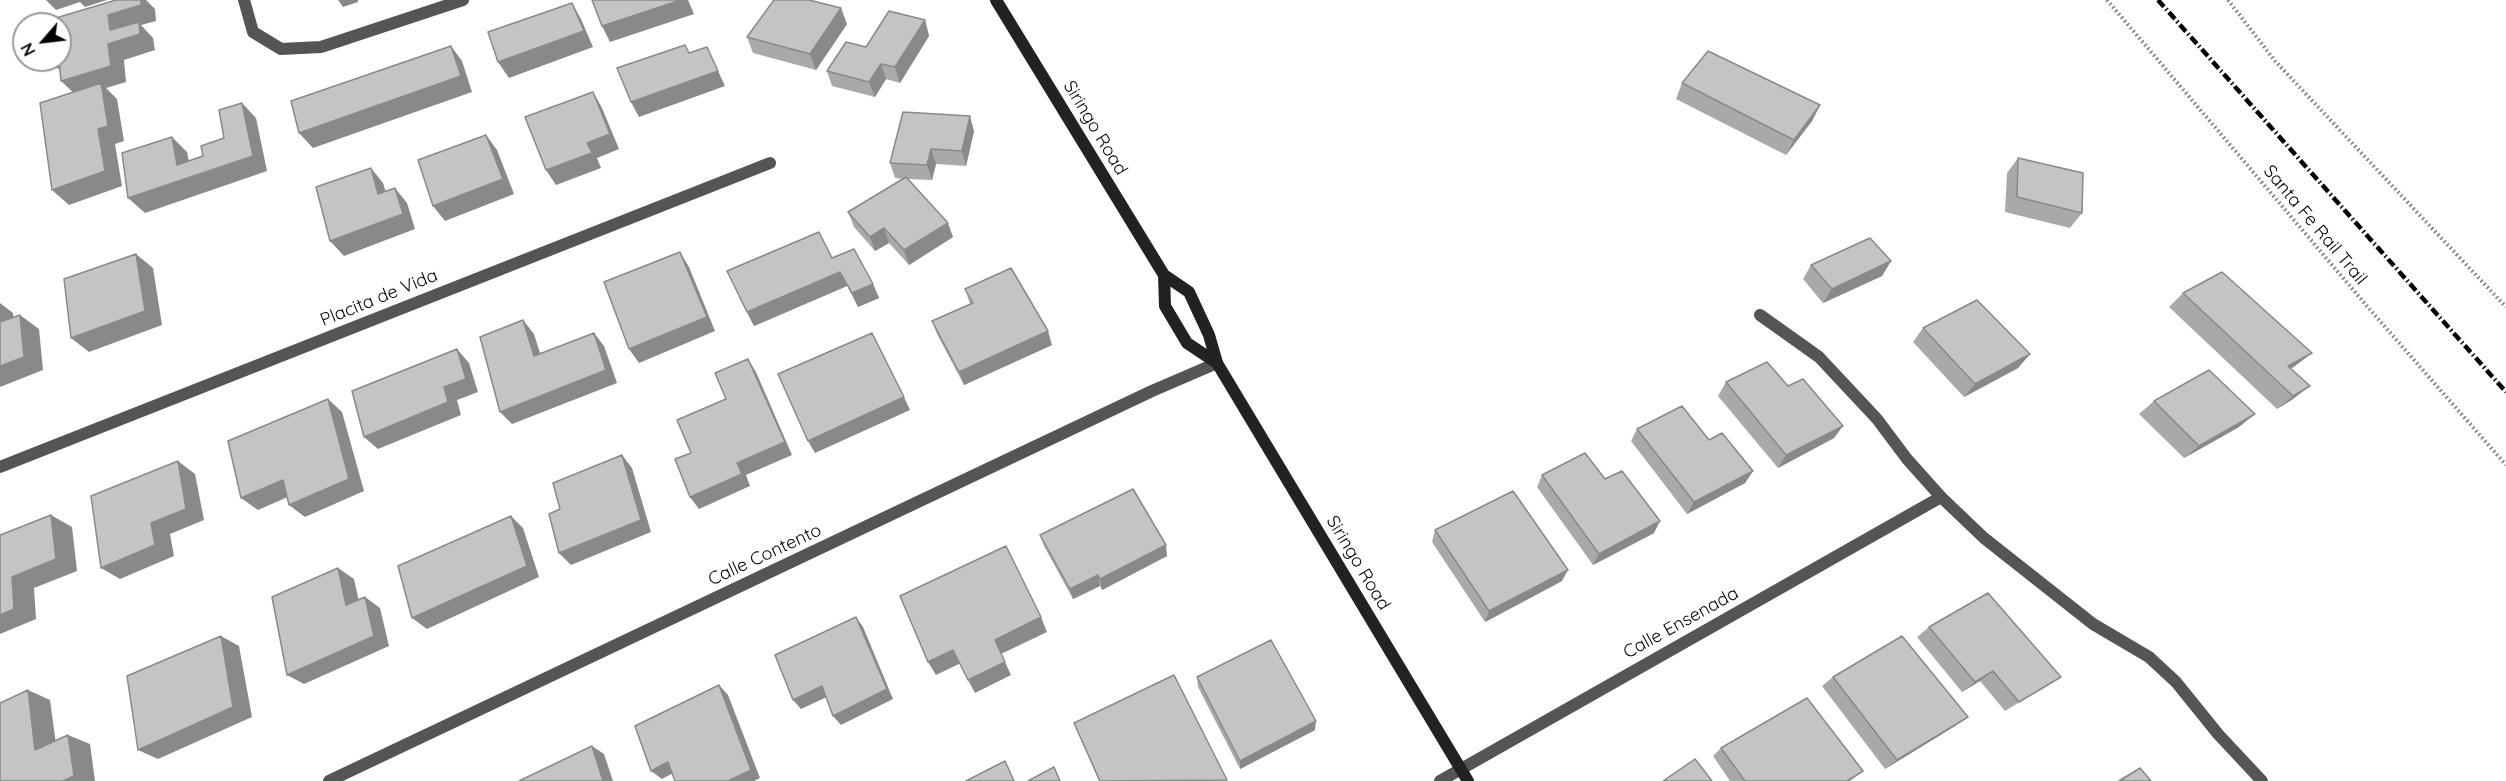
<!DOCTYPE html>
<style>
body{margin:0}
#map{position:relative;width:2506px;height:781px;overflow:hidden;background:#fff;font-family:Quicksand,sans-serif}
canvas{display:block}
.north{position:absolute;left:12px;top:12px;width:60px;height:60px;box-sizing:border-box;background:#fff;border:2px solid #999;border-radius:50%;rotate:242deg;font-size:16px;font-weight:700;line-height:24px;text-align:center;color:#000}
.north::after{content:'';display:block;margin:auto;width:21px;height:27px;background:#000;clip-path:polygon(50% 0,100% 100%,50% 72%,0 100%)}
</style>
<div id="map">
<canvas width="2506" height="781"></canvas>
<div class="north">N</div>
</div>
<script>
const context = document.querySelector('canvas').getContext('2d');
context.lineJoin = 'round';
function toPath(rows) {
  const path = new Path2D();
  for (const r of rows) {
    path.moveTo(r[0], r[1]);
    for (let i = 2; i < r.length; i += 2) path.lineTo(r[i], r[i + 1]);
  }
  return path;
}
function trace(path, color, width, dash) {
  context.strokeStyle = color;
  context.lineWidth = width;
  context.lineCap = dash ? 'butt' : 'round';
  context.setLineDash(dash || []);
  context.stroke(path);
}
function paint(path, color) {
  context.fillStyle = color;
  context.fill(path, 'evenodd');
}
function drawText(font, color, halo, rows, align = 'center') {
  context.font = font + ' Quicksand,sans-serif';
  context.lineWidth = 4.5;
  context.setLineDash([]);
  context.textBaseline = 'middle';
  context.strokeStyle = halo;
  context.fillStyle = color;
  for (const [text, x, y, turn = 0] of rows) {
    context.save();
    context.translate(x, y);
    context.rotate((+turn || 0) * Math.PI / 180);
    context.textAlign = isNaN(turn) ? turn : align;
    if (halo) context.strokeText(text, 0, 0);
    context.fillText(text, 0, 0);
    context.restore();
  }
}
const path = toPath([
 [2107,0,2372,312,2506,465],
 [2228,0,2275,61,2506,307]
]);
const lane = toPath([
 [1760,315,1819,357,1877,419,1907,459,1941,497,1984,538,2093,624,2149,657,2176,682,2218,734,2262,781]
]);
const street = toPath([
 [244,0,253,32,281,49,321,47,463,0],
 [0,467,770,163],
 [329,781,1152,391,1217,363],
 [1440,781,1941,497]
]);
const secondary = toPath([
 [996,0,1164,275,1189,292,1209,335,1217,363,1468,781],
 [1164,275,1165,306,1187,343,1217,363]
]);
const rail = toPath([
 [2158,0,2506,392]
]);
const wall = toPath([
 [925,20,929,36,900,83,886,79,875,97,832,86,827,71,866,47],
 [847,24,816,70,753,53,747,37],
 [1682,83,1820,105,1812,121,1786,155,1676,99],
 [974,131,966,166,936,164,932,180,908,179,953,237,909,265,889,243,875,251,854,227,848,212,904,179,895,178,890,163],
 [2018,158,2082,213,2070,228,2005,212,2007,173],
 [832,258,873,284,879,298,858,307,847,286,754,326,747,312],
 [1891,261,1882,276,1823,303,1803,279,1811,265],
 [965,289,1052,345,964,385,937,334,932,321,970,304],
 [2183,293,2295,366,2291,369,2293,399,2277,409,2169,307],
 [1923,328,2030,354,2018,368,1964,397,1913,342],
 [1726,382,1834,438,1778,468,1718,396],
 [2154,401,2239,427,2184,458,2139,414],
 [1637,429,1753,471,1745,483,1687,514,1631,441],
 [1542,475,1605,479,1654,533,1593,565,1537,487],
 [1435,530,1562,581,1485,622,1432,542],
 [1040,535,1167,556,1102,590,1100,586,1073,599,1044,546],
 [1929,627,2046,686,2005,711,1980,681,1962,692,1917,637],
 [1197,677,1315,730,1240,769,1198,687],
 [1833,677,1955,726,1885,769,1822,686],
 [1074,723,1227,781,1099,781],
 [1721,748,1863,771,1850,781,1730,781,1713,756],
 [2140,768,2151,781,2117,781,2123,777]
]);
const shadedWall = toPath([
 [46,0,107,0,85,7,80,2,56,10],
 [141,0,146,0,155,9,156,21,141,25,153,38,155,50,124,60,126,82,106,88,117,99,124,141,115,144,122,186,69,205,52,190,78,97,61,81,108,44,110,30,108,15],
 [338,0,358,0,358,2,343,7],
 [681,0,688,0,694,14,610,42,602,26],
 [572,3,581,19,593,47,509,78,498,62],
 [841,8,847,24,816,70,810,54],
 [925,20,929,36,900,83,895,67],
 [451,46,462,61,472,92,313,148,299,133],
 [707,47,725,86,639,117,631,102],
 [48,60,60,60,74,64,58,69],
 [881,64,886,79,875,97,869,82],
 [593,92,602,108,619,149,597,158,601,168,556,185,546,170,587,143],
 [242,103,256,118,267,171,145,213,128,198,177,165,172,137,187,152,192,177,253,156],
 [1820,105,1812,121,1786,155,1794,140],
 [970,116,974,131,966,166,962,151],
 [486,135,497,150,514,194,445,221,433,206],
 [931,149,936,164,932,180,927,165],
 [371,168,383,183,391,209,378,194],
 [395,188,407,203,415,229,344,256,330,241],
 [948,223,953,237,909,265,904,250],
 [884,228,889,243,875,251,870,237],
 [680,252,689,267,715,331,639,363,629,349],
 [136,254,153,268,162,325,89,352,71,338],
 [1891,261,1882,276,1823,303,1832,289],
 [840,272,847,286,754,326,747,312],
 [873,284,879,298,858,307,852,293],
 [0,303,13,313,16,337,0,325],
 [20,315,39,329,43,370,0,387,0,366],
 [523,320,534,334,545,369,534,356],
 [1048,331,1052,345,964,385,959,372],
 [594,333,604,346,617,383,512,424,500,412],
 [457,349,469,363,478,392,457,400,461,415,378,449,364,437,444,387],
 [2312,353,2295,366,2272,379,2288,366],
 [2030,354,2018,368,1964,397,1975,384],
 [748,359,756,372,792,455,746,475,750,486,699,509,690,497,737,463],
 [2310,386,2293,399,2277,409,2293,396],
 [904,397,910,410,815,453,808,441],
 [328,399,342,412,364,491,305,517,289,505],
 [2255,414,2239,427,2184,458,2199,446],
 [1843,426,1834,438,1778,468,1786,455],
 [622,455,632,468,651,532,571,565,559,553],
 [178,461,195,474,204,520,170,534,174,556,120,579,101,568,151,523],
 [1753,471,1745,483,1687,514,1694,502],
 [283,480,299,492,258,510,241,498],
 [51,515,72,527,77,571,34,588,36,619,0,634,0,615,12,577],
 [511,516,523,528,539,577,427,629,412,618],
 [1660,521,1654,533,1593,565,1599,554],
 [1166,545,1167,556,1102,590,1100,579],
 [338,568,354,579,362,615,346,605],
 [1568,570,1562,581,1485,622,1489,611],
 [1098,575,1100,586,1073,599,1070,589],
 [365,597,380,608,389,646,304,684,287,675],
 [856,617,863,627,893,699,841,725,833,716],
 [1041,617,1047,632,1001,654,995,640],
 [221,636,239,646,252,717,158,759,138,750],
 [953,650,961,663,936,675,928,662],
 [1005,662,1011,675,975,693,968,680],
 [1993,671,1980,681,1962,692,1975,682],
 [719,685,728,695,760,778,754,781,728,781],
 [822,686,829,696,801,709,793,700],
 [28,690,50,700,58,759,35,750],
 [1968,717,1955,726,1885,769,1897,760],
 [1316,721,1315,730,1240,769,1240,761],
 [68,735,90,744,95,781,63,781],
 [592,746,604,754,613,781,603,781],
 [668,762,679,770,662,779,651,771]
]);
const building = toPath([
 [116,0,141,0,141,5,108,15,110,30,139,22,140,34,108,44,111,66,61,81,59,60,60,24,39,24,39,23,116,0],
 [592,0,681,0,602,26,592,0],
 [774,0,809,0,841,8,810,54,747,37,774,0],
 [572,3,584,31,498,62,488,32,572,3],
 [889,11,925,20,895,67,881,64,869,82,827,71,846,42,866,47,889,11],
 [685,45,689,53,707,47,718,71,631,102,617,68,685,45],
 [451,46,461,76,299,133,291,101,451,46],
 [1708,51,1820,105,1794,140,1682,83,1708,51],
 [101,83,108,126,98,129,105,171,52,190,40,103,101,83],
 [593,92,610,134,587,143,592,153,546,170,525,117,593,92],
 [242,103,253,156,128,198,122,153,172,137,177,165,203,156,201,146,224,138,219,110,242,103],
 [903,112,970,116,962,151,931,149,927,165,890,163,903,112],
 [486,135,503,179,433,206,418,160,486,135],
 [2018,158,2083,173,2082,213,2017,197,2018,158],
 [371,168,378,194,395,188,403,214,330,241,316,187,371,168],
 [906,177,948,223,904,250,884,228,870,237,848,212,906,177],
 [819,232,832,258,854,249,873,284,852,293,840,272,747,312,727,271,819,232],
 [1870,238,1891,261,1832,289,1811,265,1870,238],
 [680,252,707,317,629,349,604,282,680,252],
 [136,254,145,311,71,338,64,279,136,254],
 [1011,268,1048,331,959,372,932,321,973,303,965,289,1011,268],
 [2222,272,2312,353,2288,366,2310,386,2293,396,2183,293,2222,272],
 [1977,300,2030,354,1975,384,1923,328,1977,300],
 [20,315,24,357,0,366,0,322,20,315],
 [523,320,534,356,594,333,606,370,500,412,480,337,523,320],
 [872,333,904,397,808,441,778,374,872,333],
 [457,349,466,379,444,387,448,402,364,437,352,391,457,349],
 [748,359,785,442,737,463,742,474,690,497,675,459,691,453,677,420,726,399,715,373,748,359],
 [1767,362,1788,386,1803,379,1843,426,1786,455,1726,382,1767,362],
 [2209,370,2255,414,2199,446,2154,401,2209,370],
 [328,399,349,479,289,505,283,480,241,498,228,441,328,399],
 [1682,406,1709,440,1722,433,1753,471,1694,502,1637,429,1682,406],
 [1585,453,1605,479,1622,471,1660,521,1599,554,1542,475,1585,453],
 [622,455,641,520,559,553,549,514,560,509,553,483,622,455],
 [178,461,186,509,151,523,155,545,101,568,91,496,178,461],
 [1133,489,1166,545,1100,579,1098,575,1070,589,1040,535,1133,489],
 [1513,491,1568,570,1489,611,1435,530,1513,491],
 [51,515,56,559,12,577,14,609,0,615,0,535,51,515],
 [511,516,527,566,412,618,398,566,511,516],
 [1006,546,1041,617,995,640,1005,662,968,680,953,650,928,662,900,596,1006,546],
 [338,568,346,605,365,597,374,636,287,675,272,597,338,568],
 [1988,593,2061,677,2019,702,1993,671,1975,682,1929,627,1988,593],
 [856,617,887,689,833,716,822,686,793,700,775,655,856,617],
 [221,636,233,707,138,750,127,676,221,636],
 [1902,636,1968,717,1897,760,1833,677,1902,636],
 [1271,640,1316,721,1240,761,1197,677,1271,640],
 [1174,675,1227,780,1100,781,1074,723,1174,675],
 [719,685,751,770,728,781,675,781,668,762,651,771,635,726,719,685],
 [28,690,35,750,68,735,74,776,63,781,0,781,0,703,28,690],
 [1807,698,1863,771,1847,781,1745,781,1721,748,1807,698],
 [592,746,603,781,519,781,592,746],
 [1695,759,1712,781,1663,781,1695,759],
 [1005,761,1014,781,966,781,1005,761],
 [1054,767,1060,781,1028,781,1054,767],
 [2140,768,2151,781,2120,781,2140,768]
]);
const streetNames = [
 ["Siringo Road",1095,128,59],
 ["Santa Fe Rail Trail",2315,225,50],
 ["Placita de Vida",379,298,-22],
 ["Calle Contento",765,555,-25],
 ["Siringo Road",1358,563,59],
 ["Calle Ensenada",1681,623,-29]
];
trace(path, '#777', 4, [1.5, 3]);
trace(lane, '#555', 12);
trace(street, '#555', 12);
trace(secondary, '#222', 12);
trace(rail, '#000', 4.5, [9, 3, 1.5, 3]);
paint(wall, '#a9a9a9');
paint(shadedWall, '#898989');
paint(building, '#c4c4c4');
trace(building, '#898989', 1.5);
drawText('18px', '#000', '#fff', streetNames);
</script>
